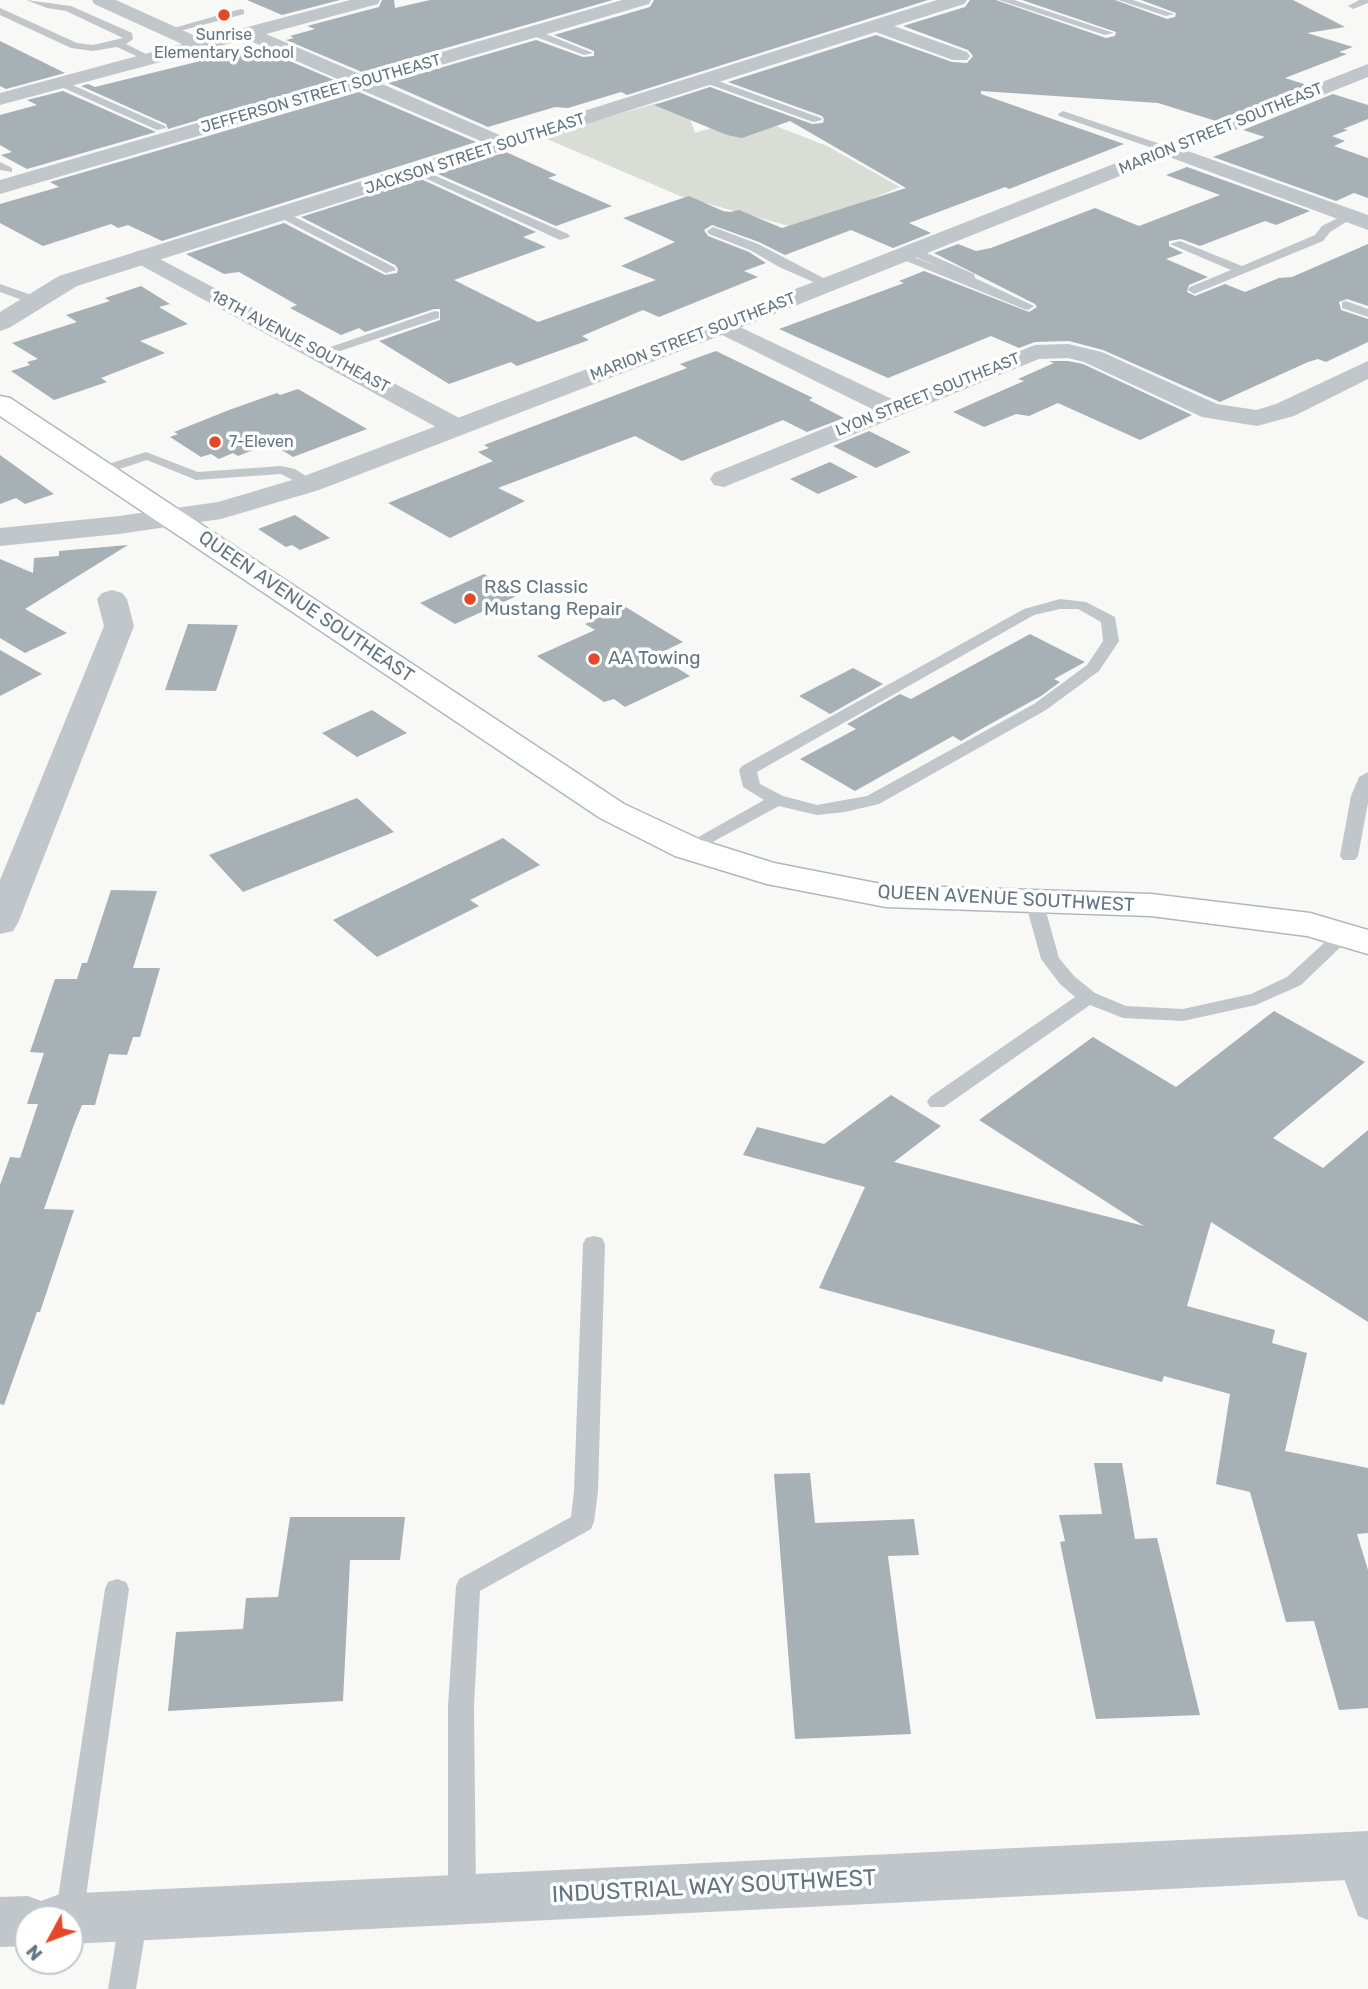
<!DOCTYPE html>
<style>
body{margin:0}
#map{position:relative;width:1368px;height:1989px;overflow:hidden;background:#f8f8f6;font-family:Rubik,sans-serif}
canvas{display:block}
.north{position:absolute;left:14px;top:1905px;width:70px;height:70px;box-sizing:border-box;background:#fff;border:2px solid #c1c8cd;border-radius:50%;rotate:229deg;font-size:19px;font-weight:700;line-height:28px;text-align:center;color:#637681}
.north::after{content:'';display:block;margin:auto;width:24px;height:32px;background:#e4482a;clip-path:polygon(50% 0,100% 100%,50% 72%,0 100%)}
</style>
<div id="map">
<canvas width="1368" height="1989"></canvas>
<div class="north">N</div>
</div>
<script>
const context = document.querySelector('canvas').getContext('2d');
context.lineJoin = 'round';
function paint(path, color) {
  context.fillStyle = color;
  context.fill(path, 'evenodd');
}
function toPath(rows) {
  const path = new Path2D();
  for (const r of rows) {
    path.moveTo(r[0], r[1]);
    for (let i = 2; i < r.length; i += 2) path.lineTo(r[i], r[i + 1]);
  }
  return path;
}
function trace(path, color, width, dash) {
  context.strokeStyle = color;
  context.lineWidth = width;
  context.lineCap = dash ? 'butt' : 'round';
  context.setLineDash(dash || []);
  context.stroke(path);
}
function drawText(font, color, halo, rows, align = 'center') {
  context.font = font + ' Rubik,sans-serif';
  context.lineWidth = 7;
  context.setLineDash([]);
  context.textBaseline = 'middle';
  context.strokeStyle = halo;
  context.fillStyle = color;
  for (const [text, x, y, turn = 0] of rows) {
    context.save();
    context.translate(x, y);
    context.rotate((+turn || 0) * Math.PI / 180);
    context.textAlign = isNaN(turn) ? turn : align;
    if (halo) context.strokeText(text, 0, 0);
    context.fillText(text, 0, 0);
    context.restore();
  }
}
const green = toPath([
 [658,103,689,116,695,133,750,116,827,146,900,187,800,229,680,196,540,136]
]);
const building = toPath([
 [247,0,340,0,282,15],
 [382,0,394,0,395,8,430,0,613,0,362,72,286,40,294,38,290,36,315,29,307,26,379,7],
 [654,0,928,0,627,95,621,92,568,108,555,107,488,127,388,83,536,40,583,57,594,56,594,51,554,35,650,7],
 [970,0,996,0,1106,38,1115,36,1116,32,1022,0,1115,0,1167,19,1175,17,1176,13,1141,0,1293,0,1345,27,1307,33,1353,47,1339,52,1347,54,1285,78,1307,85,1216,121,1158,103,981,91,981,94,1124,144,1009,189,1005,187,909,223,931,233,893,248,851,230,785,255,759,242,712,225,704,230,708,236,749,252,766,263,744,271,758,277,659,317,643,310,582,336,589,340,517,366,511,362,449,384,379,341,440,320,440,309,434,309,365,332,359,328,341,335,290,308,297,305,239,272,224,274,186,254,284,223,385,275,397,273,398,269,395,265,301,217,421,179,536,232,523,237,546,247,454,280,538,322,656,280,621,266,675,242,623,218,689,196,723,211,730,212,739,210,782,228,906,188,790,121,742,138,727,135,654,105,710,87,812,124,823,123,824,119,822,116,728,82,876,35,952,62,967,63,973,56,968,50,903,26,965,7],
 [0,41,65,73,6,89,0,86],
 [257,47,334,80,168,129,166,124,81,86,88,84,95,87],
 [63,91,156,132,27,169,1,155,12,152,0,145,0,115,37,105,27,100],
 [359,92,476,142,162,241,128,225,118,228,111,224,43,246,0,223,0,204,59,187,50,182],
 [1333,94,1368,105,1368,119,1343,129,1348,130,1332,136,1345,141,1334,146,1368,158,1368,198,1354,193,1336,201,1213,157,1265,137,1243,130],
 [506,152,557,175,548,178,612,206,556,226,438,174],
 [1187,167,1310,211,1276,225,1265,221,1200,246,1181,239,1169,241,1169,246,1183,253,1166,259,1208,277,1189,285,1187,292,1195,296,1225,284,1245,292,1279,278,1292,277,1368,244,1368,306,1347,299,1339,302,1341,310,1368,319,1368,342,1326,362,1318,359,1308,362,1220,402,1103,350,1069,341,1035,342,1019,348,991,336,888,378,779,329,904,283,899,281,924,271,1029,312,1037,307,1035,304,934,253,958,244,976,251,991,248,1095,208,1139,226,1220,195,1166,175],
 [141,286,170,304,159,307,188,324,140,341,165,353,101,378,107,382,54,400,11,371,30,365,27,362,38,359,12,343,77,322,66,315,110,301,105,298],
 [716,351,813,398,809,400,844,418,807,432,783,420,682,461,635,436,498,488,525,501,450,538,388,503,493,461,478,452,489,448,484,445,687,368,680,364],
 [1049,361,1068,361,1083,364,1192,415,1140,440,1058,403,1029,416,1016,414,984,427,953,412,1024,381,1018,379,1054,363],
 [298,389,367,429,293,457,271,443,238,456,233,453,219,459,211,454,201,457,170,437,178,434,174,432,229,410,277,393,280,395],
 [869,431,911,452,876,468,833,446],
 [0,455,54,494,25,504,16,498,0,504],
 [830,462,858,477,818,494,790,479],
 [295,515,330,538,300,550,292,545,286,547,258,529],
 [128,545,25,609,67,633,25,653,0,638,0,559,33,573,34,558,59,556,59,551],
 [484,574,519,595,455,624,420,603],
 [624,606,683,642,656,655,690,676,625,707,614,699,604,702,537,656,595,630,585,624],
 [188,624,238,625,216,691,165,690],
 [1030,634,1085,662,1054,679,1060,682,1041,696,983,728,961,741,953,736,855,791,800,759,856,729,847,724,900,694,911,699],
 [0,650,42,674,0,696],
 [853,668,883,684,830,714,799,696],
 [372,710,407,733,357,757,322,733],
 [357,798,394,832,243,892,209,855],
 [503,838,540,865,470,900,479,906,377,957,333,920],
 [111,890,157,891,133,968,160,968,140,1037,133,1037,127,1055,109,1054,95,1105,82,1105,75,1122,44,1209,74,1210,40,1312,37,1312,4,1405,0,1404,0,1185,10,1157,20,1158,38,1104,27,1104,44,1053,30,1052,55,979,77,979,82,963,87,963],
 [1274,1011,1365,1062,1273,1138,1323,1168,1368,1130,1368,1322,1211,1222,1187,1306,1275,1330,1272,1343,1307,1353,1285,1451,1368,1468,1368,1533,1357,1534,1368,1570,1368,1708,1339,1710,1314,1621,1286,1622,1250,1492,1216,1484,1230,1394,1164,1376,1162,1382,819,1288,865,1187,743,1155,757,1127,824,1144,891,1095,941,1126,894,1162,1144,1226,979,1120,1093,1037,1176,1087],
 [1094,1463,1122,1463,1135,1539,1157,1538,1200,1715,1096,1719,1060,1542,1065,1541,1059,1515,1102,1514],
 [810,1473,815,1523,914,1519,919,1555,888,1556,911,1734,795,1739,774,1474],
 [290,1517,405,1517,400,1560,350,1560,343,1701,168,1711,176,1632,243,1629,246,1598,278,1597]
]);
const service = toPath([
 [26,0,71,6,132,33,133,39,126,44,156,59,147,61,117,47,93,51,71,48,0,15,0,8,77,43,93,45,123,38,66,11,47,8,26,0],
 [999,0,1014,0,1114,33,1105,35,999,0],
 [1118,0,1133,0,1174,14,1166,16,1118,0],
 [1359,0,1368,0,1368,3,1353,9,1348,6,1359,0],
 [241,9,244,10,244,14,168,34,163,31,241,9],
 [528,30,536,30,593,53,584,55,528,34,528,30],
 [707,77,821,118,822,120,813,122,703,82,702,80,707,77],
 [61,80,165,126,166,128,157,130,57,85,56,83,61,80],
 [1063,111,1172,148,1174,150,1164,152,1059,116,1058,114,1063,111],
 [0,162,12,168,12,172,0,170,0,162],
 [420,169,568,234,570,237,560,240,416,174,414,172,420,169],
 [281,210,394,267,396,270,386,273,277,216,277,212,281,210],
 [1346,214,1356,216,1330,232,1323,241,1194,294,1188,290,1190,287,1231,270,1170,244,1180,241,1242,266,1315,235,1322,226,1346,214],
 [713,227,758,244,835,284,833,287,825,287,779,267,750,250,709,234,707,231,713,227],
 [913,247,974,274,975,278,1034,306,1028,310,1024,309,894,256,904,253,941,268,909,254,907,251,913,247],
 [0,284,40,298,42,301,36,305,0,292,0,284],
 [1346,301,1368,309,1368,317,1342,308,1342,302,1346,301],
 [435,311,439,312,439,318,325,356,320,357,313,353,435,311],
 [146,452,198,472,281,466,295,469,318,484,311,488,306,487,281,474,196,480,147,460,101,475,94,471,96,468,146,452],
 [1060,599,1086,602,1115,617,1119,641,1099,671,1046,710,879,804,845,812,817,815,779,806,694,852,688,853,679,848,764,800,743,787,739,770,742,766,1024,609,1060,599],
 [1060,609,1078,609,1101,622,1103,641,1087,665,1034,704,867,796,817,805,783,796,760,784,757,772,1034,615,1060,609],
 [1368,772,1368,803,1358,856,1355,860,1343,860,1340,856,1351,796,1359,777,1368,772],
 [1034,895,1043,901,1059,958,1074,976,1095,993,1126,1006,1183,1009,1251,994,1287,977,1337,931,1344,929,1353,935,1301,985,1256,1005,1183,1021,1123,1018,1090,1005,944,1107,930,1107,927,1102,930,1097,1075,997,1060,984,1041,959,1025,901,1034,895],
 [594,1236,602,1238,605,1244,598,1491,594,1522,591,1529,480,1591,474,1706,476,1899,472,1908,462,1912,452,1908,448,1899,448,1706,456,1586,459,1579,571,1517,574,1491,583,1244,586,1238,594,1236],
 [117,1579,126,1582,129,1589,83,1918,79,1927,70,1931,70,1919,55,1918,105,1589,108,1582,117,1579],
 [1350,1844,1360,1848,1368,1869,1368,1920,1358,1916,1336,1857,1340,1848,1350,1844],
 [134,1903,144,1907,148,1916,136,1989,108,1989,120,1916,124,1907,134,1903]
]);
const minor = toPath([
 [92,0,116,0,202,39,350,0,380,0,378,4,266,34,362,75,622,0,651,0,649,4,380,83,511,140,515,144,511,148,497,148,359,89,0,194,0,180,342,81,246,39,0,105,0,93,182,44,94,4,92,0],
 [877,20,967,52,970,56,967,60,953,60,870,30,868,26,870,22,877,20],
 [1168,144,1368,215,1368,230,1161,154,1157,150,1161,146,1168,144],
 [143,250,465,421,469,427,465,433,456,435,447,433,135,262,131,257,135,252,143,250],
 [723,319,894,400,1035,345,1068,344,1102,352,1217,404,1256,410,1276,404,1368,361,1368,379,1294,416,1257,426,1202,417,1084,362,1068,358,1039,359,724,487,714,485,710,479,714,473,872,409,714,331,711,326,714,321,723,319],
 [112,590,122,593,127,599,134,626,18,923,13,931,0,934,0,880,104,626,97,599,102,593,112,590],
 [1368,1831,1368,1879,70,1944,70,1919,28,1919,28,1946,0,1947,0,1897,28,1896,41,1901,60,1894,1368,1831]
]);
const tertiary = toPath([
 [937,0,967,0,964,4,77,286,9,328,0,331,0,312,59,276,937,0],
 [1368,64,1368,77,732,331,319,490,221,519,119,534,0,546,0,528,119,516,218,502,299,478,714,321,1368,64]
]);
const secondary = toPath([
 [0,396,10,398,624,804,701,840,774,863,886,885,1151,894,1310,913,1368,930,1368,954,1307,936,1151,916,886,907,767,884,675,856,600,818,0,416,0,396]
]);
const markers = [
 [224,15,7,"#e4482a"],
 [215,442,7,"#e4482a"],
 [470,599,7,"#e4482a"],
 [594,659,7,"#e4482a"]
];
const farPoinames = [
 ["Sunrise",224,35],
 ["Elementary School",224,53],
 ["7-Eleven",229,442,"left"]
];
const farStreetnames = [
 ["JEFFERSON STREET SOUTHEAST",321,94,-16],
 ["MARION STREET SOUTHEAST",1221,129,-22],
 ["JACKSON STREET SOUTHEAST",475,154,-18],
 ["MARION STREET SOUTHEAST",693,337,-21],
 ["18TH AVENUE SOUTHEAST",300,342,28],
 ["LYON STREET SOUTHEAST",928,395,-22]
];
const poiNames = [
 ["R&S Classic",484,588],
 ["Mustang Repair",484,610],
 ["AA Towing",608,659]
];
const streetNames = [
 ["QUEEN AVENUE SOUTHEAST",306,607,34],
 ["QUEEN AVENUE SOUTHWEST",1006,899,3]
];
const nearStreetnames = [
 ["INDUSTRIAL WAY SOUTHWEST",714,1887,-3]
];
paint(green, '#d9ddd5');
paint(building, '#a6b0b5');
trace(secondary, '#b1b8bd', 3);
paint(service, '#c1c6ca');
paint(minor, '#c1c6ca');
paint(tertiary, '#c1c6ca');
paint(secondary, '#fff');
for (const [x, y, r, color] of markers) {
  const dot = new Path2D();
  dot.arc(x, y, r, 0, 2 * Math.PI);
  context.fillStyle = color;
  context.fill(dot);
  trace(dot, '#fff', 2.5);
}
drawText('16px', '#637681', '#fff', farPoinames);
drawText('16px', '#637681', '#fff', farStreetnames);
drawText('19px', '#637681', '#fff', poiNames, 'left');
drawText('19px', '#637681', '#fff', streetNames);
drawText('23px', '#637681', '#fff', nearStreetnames);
</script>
